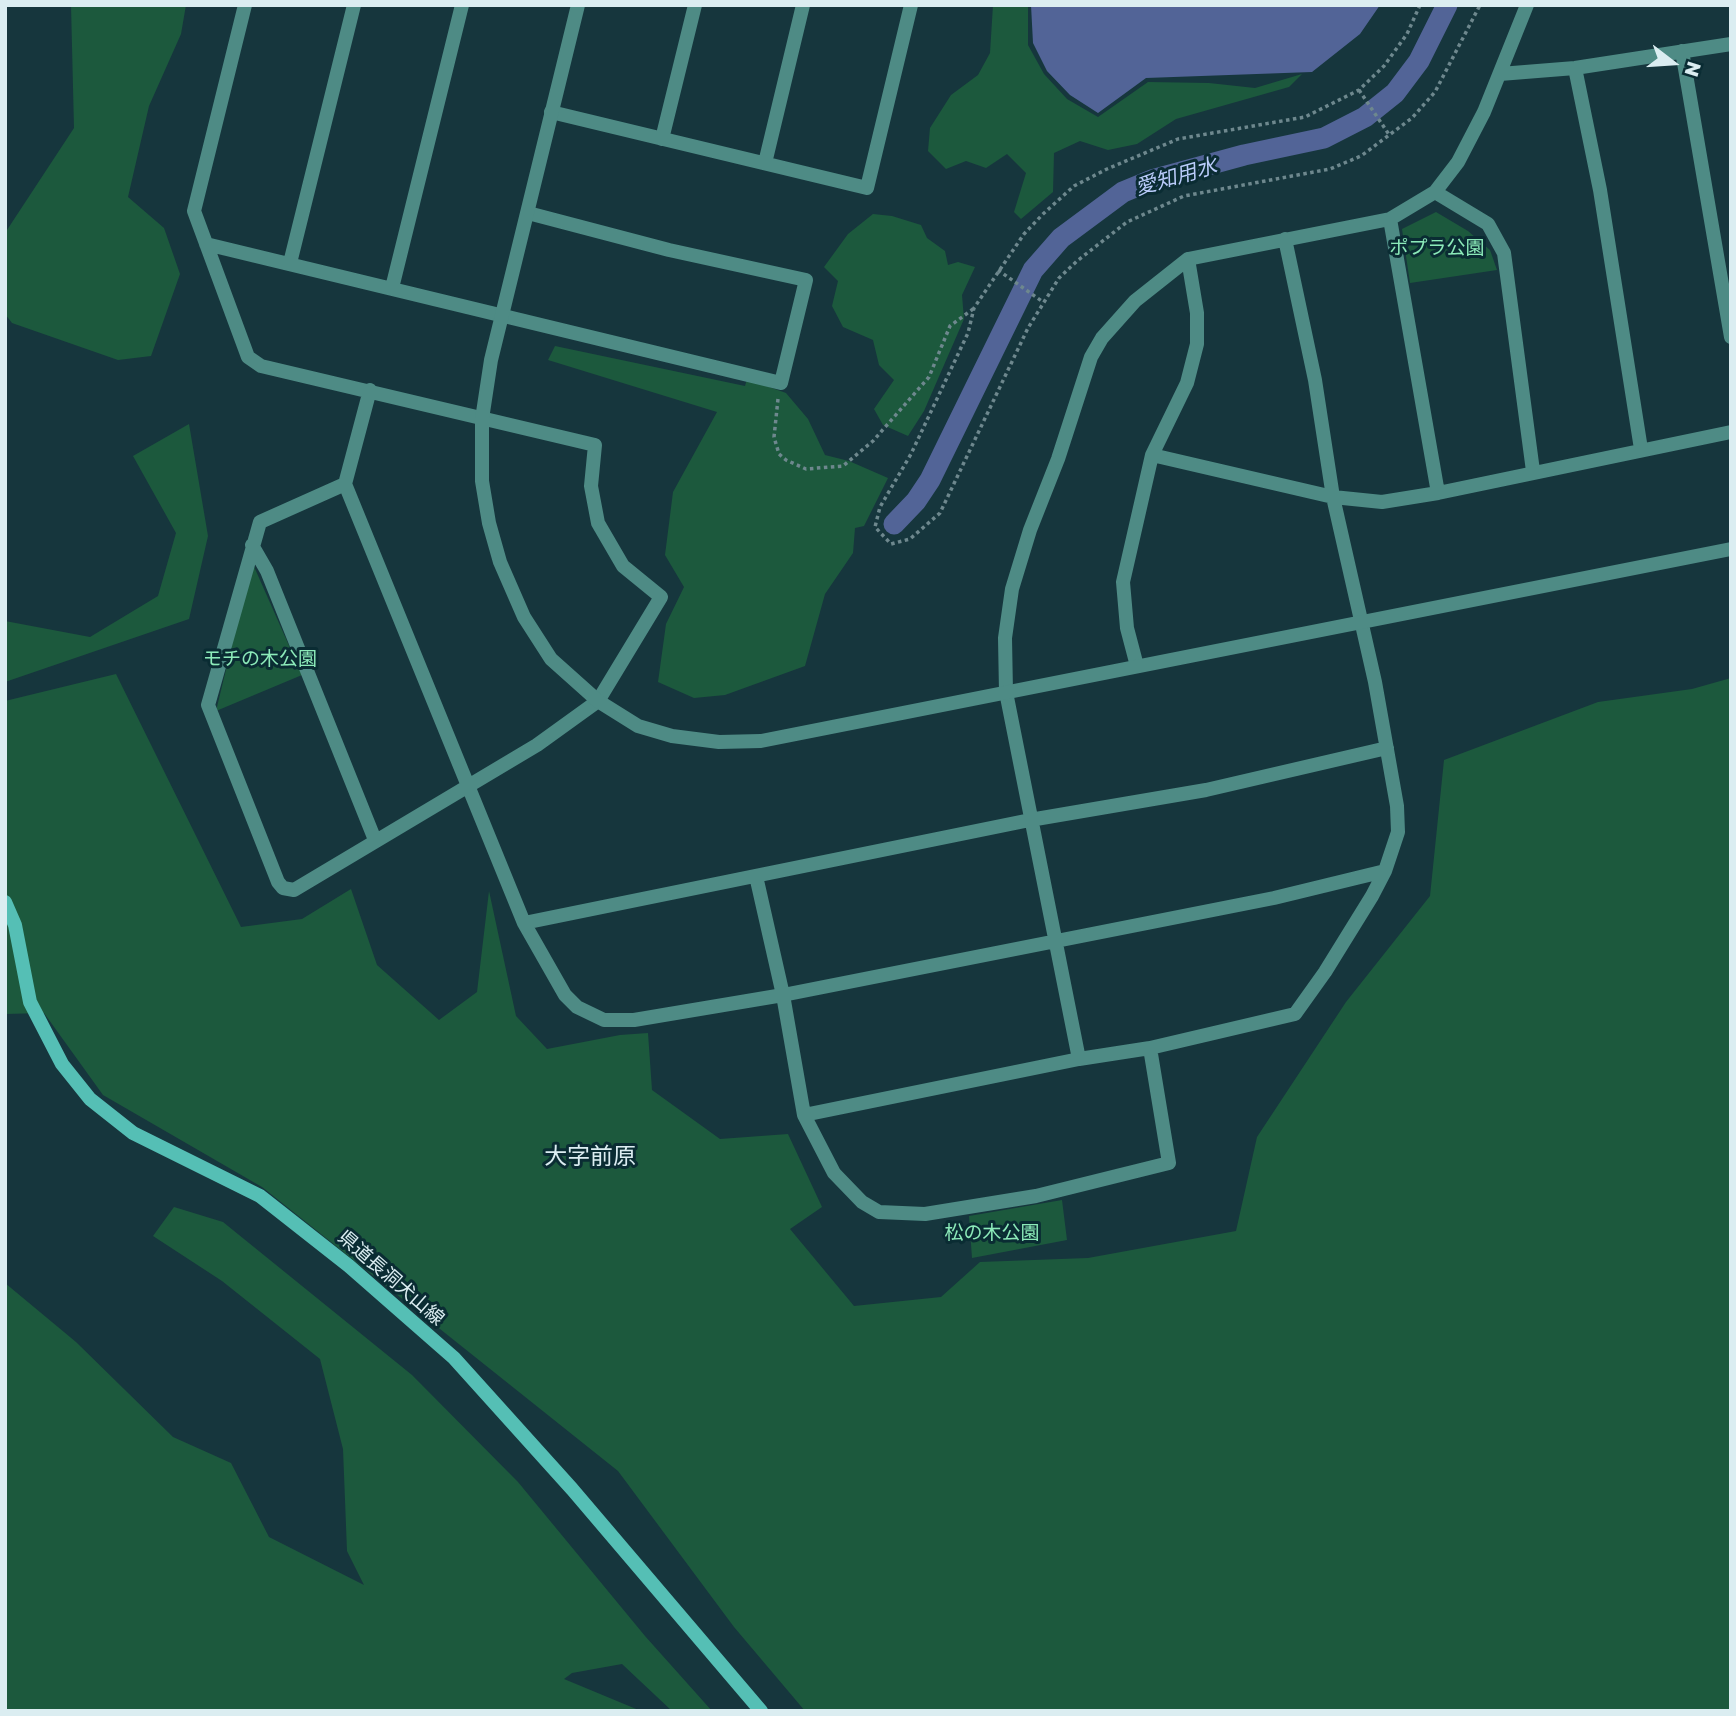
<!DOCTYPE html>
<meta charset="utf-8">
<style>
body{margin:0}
#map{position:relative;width:1736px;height:1716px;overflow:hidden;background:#16363d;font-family:"Golos Text",sans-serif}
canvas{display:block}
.frame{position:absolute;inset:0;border:7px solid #dbedf1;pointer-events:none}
.north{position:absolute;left:1638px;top:28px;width:70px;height:70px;-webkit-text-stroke:5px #0a2c33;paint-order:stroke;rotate:107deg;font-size:19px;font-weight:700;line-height:28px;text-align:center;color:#dbedf1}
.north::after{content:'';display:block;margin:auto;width:24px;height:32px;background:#dbedf1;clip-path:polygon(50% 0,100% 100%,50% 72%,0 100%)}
</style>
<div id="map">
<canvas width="1736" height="1716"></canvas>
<div class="frame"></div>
<div class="north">N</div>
</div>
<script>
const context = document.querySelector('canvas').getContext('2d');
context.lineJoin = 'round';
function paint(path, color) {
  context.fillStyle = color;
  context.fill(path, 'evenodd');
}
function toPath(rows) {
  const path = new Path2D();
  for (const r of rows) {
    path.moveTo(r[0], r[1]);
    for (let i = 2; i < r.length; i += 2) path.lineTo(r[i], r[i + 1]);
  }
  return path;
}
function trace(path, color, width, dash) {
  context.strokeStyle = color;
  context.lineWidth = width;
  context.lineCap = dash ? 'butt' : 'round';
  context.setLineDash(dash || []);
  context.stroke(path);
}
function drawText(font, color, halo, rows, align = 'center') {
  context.font = font + ' "Golos Text","Noto Sans JP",sans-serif';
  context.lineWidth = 6;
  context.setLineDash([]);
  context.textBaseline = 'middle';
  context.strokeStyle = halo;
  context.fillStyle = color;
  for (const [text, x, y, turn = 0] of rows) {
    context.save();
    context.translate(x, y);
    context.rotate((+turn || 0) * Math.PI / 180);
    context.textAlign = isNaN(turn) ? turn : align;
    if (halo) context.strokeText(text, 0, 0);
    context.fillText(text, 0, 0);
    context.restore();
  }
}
const green = toPath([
 [71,5,186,5,181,34,149,106,128,197,164,228,180,274,151,356,118,360,12,323,5,314,5,233,74,128],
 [993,5,1028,5,1028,45,1044,74,1067,99,1098,117,1148,82,1209,83,1255,88,1302,74,1289,87,1176,119,1137,144,1108,150,1080,141,1054,153,1053,192,1021,219,1014,212,1026,173,1007,154,986,168,966,161,946,169,928,151,930,128,951,95,978,75,990,53],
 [1436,212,1468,231,1490,250,1497,270,1410,283,1402,229],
 [873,214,892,216,921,225,927,238,945,251,948,265,958,262,975,267,962,295,964,319,924,411,908,436,883,425,874,409,894,380,879,365,873,340,843,327,832,306,838,281,824,267,848,234],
 [555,346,745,386,747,379,786,393,808,419,825,455,849,461,888,478,864,526,855,528,853,553,825,594,805,666,725,695,694,698,658,682,666,624,684,587,665,555,673,492,717,412,548,360],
 [189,424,208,536,189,619,5,682,5,621,90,637,158,596,176,533,133,456],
 [252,562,302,675,216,711],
 [116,674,241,927,302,919,351,889,377,965,439,1020,477,992,489,891,516,1016,547,1049,620,1035,648,1033,652,1090,720,1139,788,1134,822,1207,790,1229,854,1306,941,1297,980,1262,1088,1258,1236,1231,1257,1137,1346,1002,1430,896,1444,760,1598,702,1692,689,1731,678,1731,1711,805,1711,734,1627,618,1471,262,1187,103,1095,44,1013,5,1014,5,701],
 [1062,1200,1067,1240,972,1258,969,1216],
 [174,1207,223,1222,412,1375,518,1482,645,1636,712,1711,672,1711,622,1664,572,1673,564,1679,641,1711,5,1711,5,1283,76,1342,173,1437,231,1463,269,1537,364,1585,347,1551,343,1449,320,1359,222,1281,153,1236]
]);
const water = toPath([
 [1031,5,1380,5,1360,34,1312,72,1146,78,1098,113,1070,95,1047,71,1033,43]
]);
const canal = toPath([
 [894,524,916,501,930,480,1033,270,1061,238,1123,192,1152,180,1244,155,1324,138,1365,117,1395,93,1419,61,1447,5]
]);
const path = toPath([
 [1420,5,1407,34,1384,66,1359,90,1305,117,1178,139,1107,169,1074,186,1043,214,1024,234,974,308,968,333,911,454,880,507,875,527,891,544,910,539,940,513,1028,328,1059,278,1077,261,1127,222,1184,196,1330,169,1361,156,1412,118,1435,92,1480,5],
 [1359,90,1390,136],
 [998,270,1043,302],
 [778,399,774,437,779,454,786,460,806,469,843,466,873,441,929,377,950,326,973,309]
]);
const minor = toPath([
 [245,5,194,211,248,357,261,366,595,445,591,486,598,523,623,566,661,597,598,701,537,745,294,890,283,888,278,882,208,705,260,522,345,484],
 [1682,51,1731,337],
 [1575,68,1600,190,1641,449],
 [1500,74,1575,68,1731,44],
 [551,112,867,188,911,5],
 [662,139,695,5],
 [765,163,803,5],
 [1435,192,1488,224,1504,253,1533,471],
 [1390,219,1438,493],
 [206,244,781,383,806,280,669,250,528,213],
 [290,263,354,5],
 [392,288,462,5],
 [370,390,345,484,524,923,565,995,577,1007,604,1020,634,1020,783,995,1274,898,1385,871],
 [1152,455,1333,497,1382,502,1438,493,1731,432],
 [252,545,267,571,375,840],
 [1137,666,1127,628,1123,582,1152,455,1187,383,1197,344,1197,313,1188,259],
 [756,876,783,995,804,1115,1079,1059,1150,1048,1295,1014,1325,972,1372,896,1385,871,1398,832,1397,806,1375,682,1333,497,1315,380,1285,239],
 [524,923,1030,820,1206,790,1387,748],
 [1079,1059,1006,692,1005,638,1012,589,1030,530,1058,459,1091,357,1102,338,1135,301,1188,259,1390,219,1435,192,1458,162,1484,112,1527,5],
 [804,1115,834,1173,862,1202,879,1212,925,1214,1036,1196,1169,1163,1150,1048]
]);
const tertiary = toPath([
 [578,5,491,360,482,419,482,481,489,523,500,562,524,617,551,659,598,701,638,726,672,736,719,742,761,741,1731,549]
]);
const secondary = toPath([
 [5,902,15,925,30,1002,62,1064,90,1099,133,1133,260,1196,349,1266,454,1358,572,1489,761,1711]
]);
const parkNames = [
 ["ポプラ公園",1437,248],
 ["モチの木公園",260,659],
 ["松の木公園",992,1233]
];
const streetNames = [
 ["県道長洞犬山線",391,1278,41]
];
const waterNames = [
 ["愛知用水",1176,177,-16]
];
const quarterNames = [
 ["大字前原",590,1157]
];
paint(green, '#1c593d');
paint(water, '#526497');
trace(canal, '#526497', 21);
trace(path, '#6e888e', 3.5, [3.5, 3.5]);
trace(minor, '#4e8b85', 14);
trace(tertiary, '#4e8b85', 14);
trace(secondary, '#55bfb5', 14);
drawText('19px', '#8ceab9', '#0a2c33', parkNames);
drawText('19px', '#dbedf1', '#0a2c33', streetNames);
drawText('italic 21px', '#baccfb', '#0a2c33', waterNames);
drawText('23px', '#dbedf1', '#0a2c33', quarterNames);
</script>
